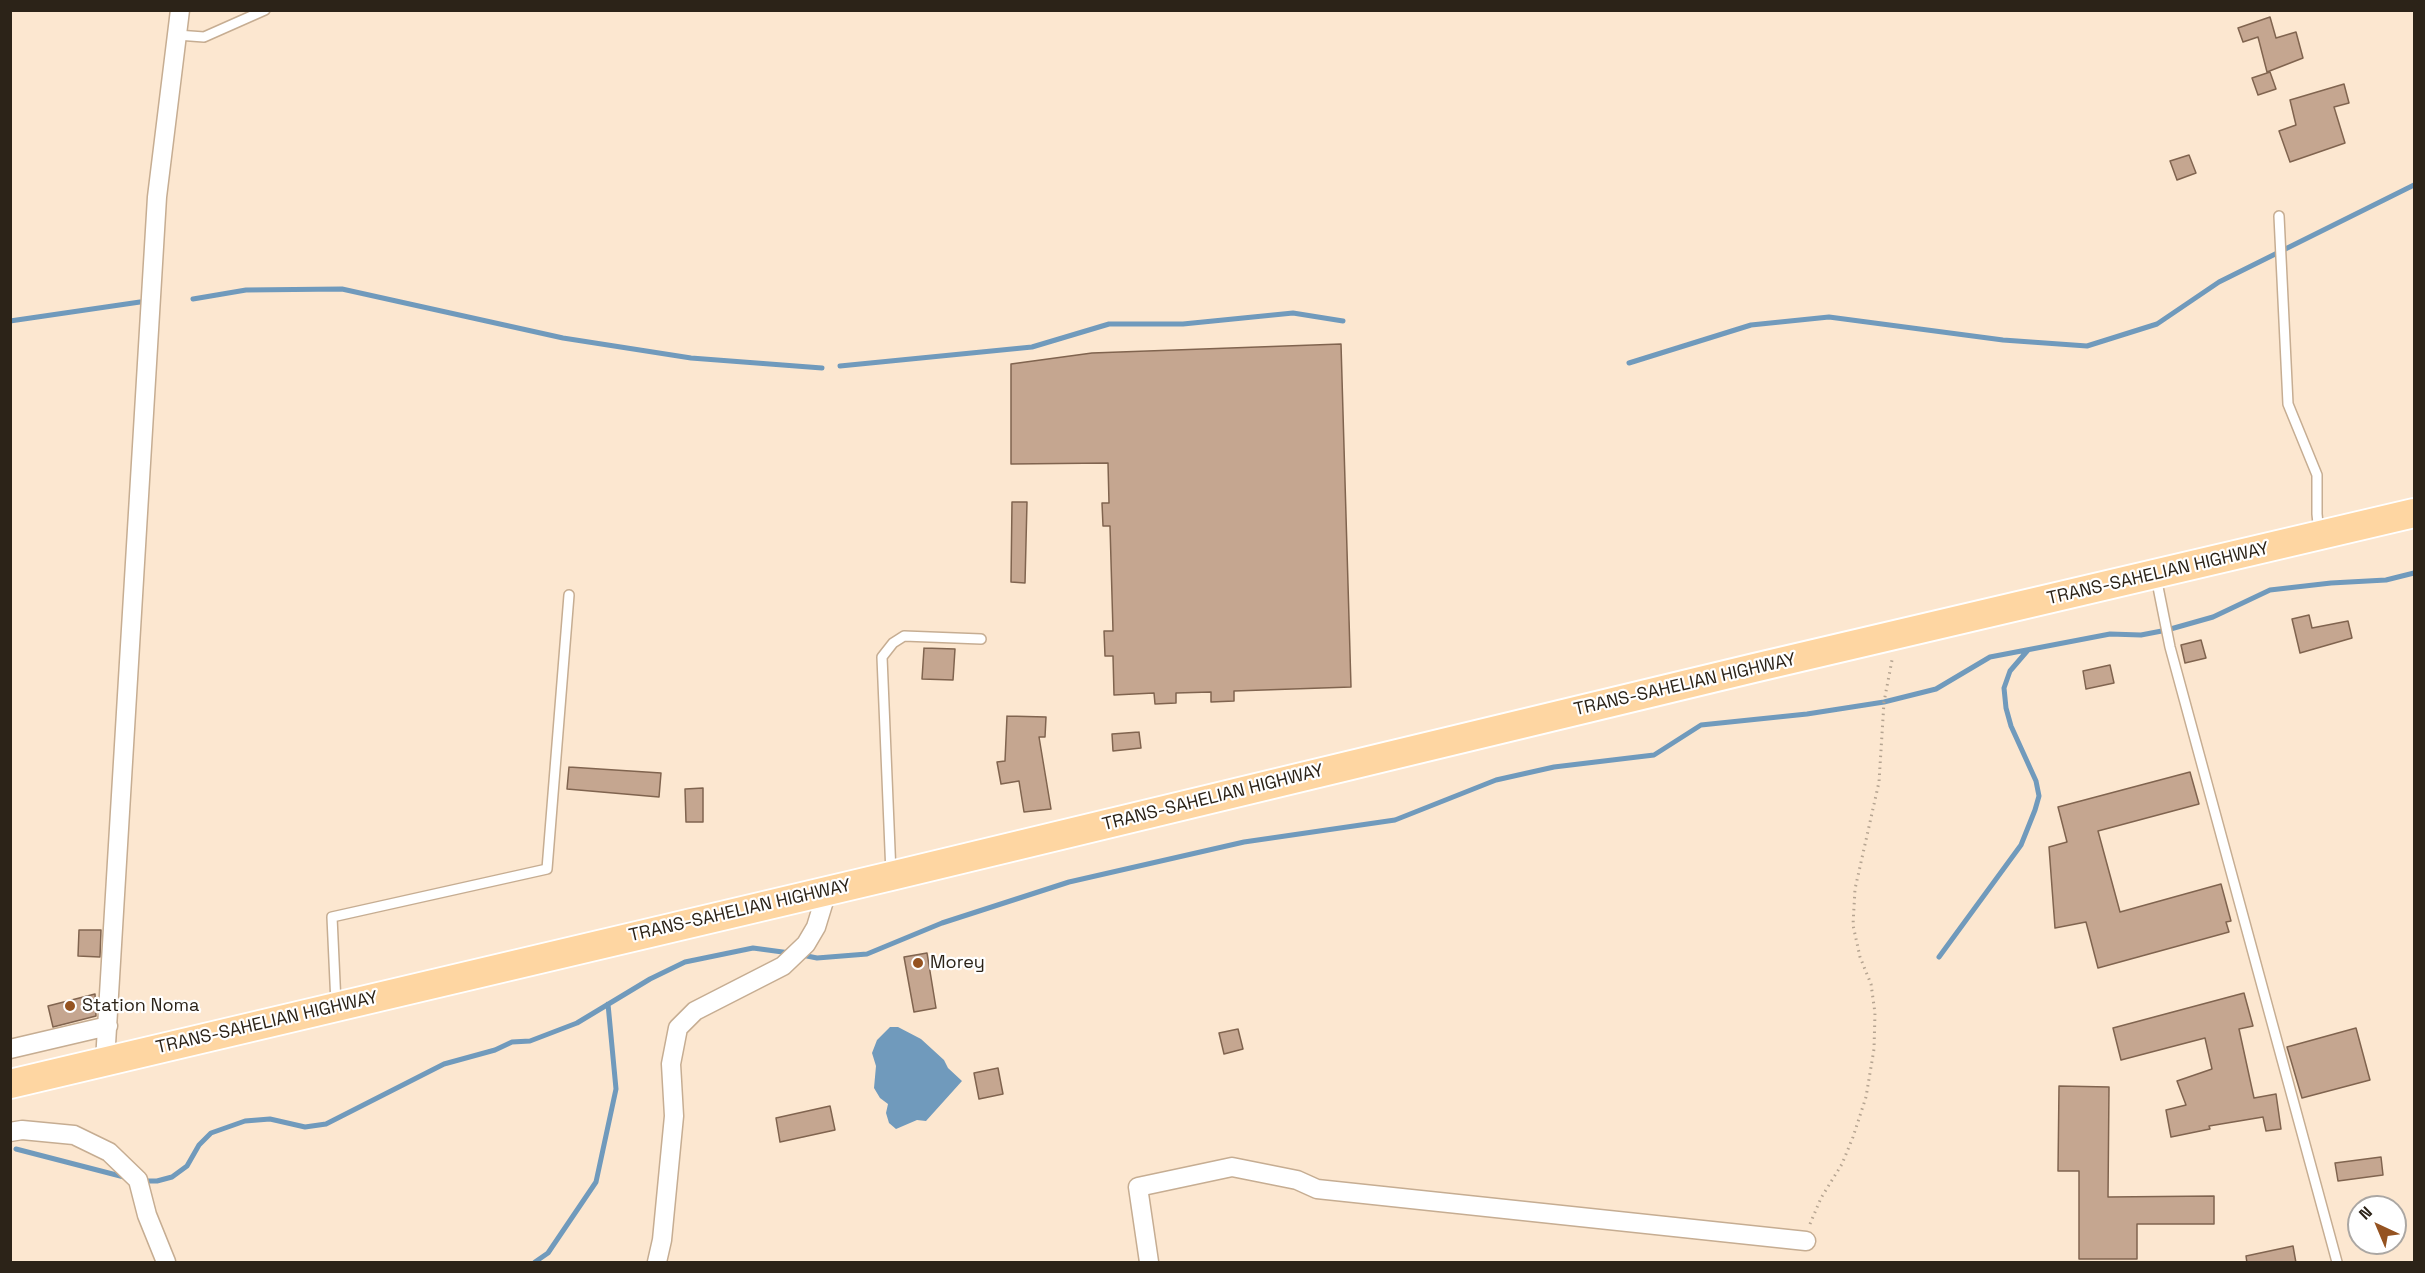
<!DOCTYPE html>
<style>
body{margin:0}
#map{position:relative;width:2425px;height:1273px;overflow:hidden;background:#fce7d0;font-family:"Space Grotesk",sans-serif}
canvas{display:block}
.frame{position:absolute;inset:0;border:12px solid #2c2318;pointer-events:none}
.north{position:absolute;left:2347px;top:1195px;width:60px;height:60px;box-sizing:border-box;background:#fff;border:2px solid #aba7a3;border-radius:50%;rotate:316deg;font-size:16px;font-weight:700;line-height:24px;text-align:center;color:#2c2318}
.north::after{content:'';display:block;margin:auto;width:21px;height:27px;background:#955321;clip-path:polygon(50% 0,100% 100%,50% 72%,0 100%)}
</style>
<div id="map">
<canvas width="2425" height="1273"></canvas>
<div class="frame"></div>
<div class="north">N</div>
</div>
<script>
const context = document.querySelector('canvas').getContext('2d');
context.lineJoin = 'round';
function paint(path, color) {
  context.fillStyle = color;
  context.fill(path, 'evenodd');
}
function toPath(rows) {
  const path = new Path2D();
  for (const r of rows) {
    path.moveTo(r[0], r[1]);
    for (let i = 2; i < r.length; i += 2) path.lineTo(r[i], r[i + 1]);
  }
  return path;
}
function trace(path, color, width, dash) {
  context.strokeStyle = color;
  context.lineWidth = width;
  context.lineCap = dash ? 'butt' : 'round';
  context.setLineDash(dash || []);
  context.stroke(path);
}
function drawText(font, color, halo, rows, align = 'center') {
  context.font = font + ' "Space Grotesk",sans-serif';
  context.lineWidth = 4.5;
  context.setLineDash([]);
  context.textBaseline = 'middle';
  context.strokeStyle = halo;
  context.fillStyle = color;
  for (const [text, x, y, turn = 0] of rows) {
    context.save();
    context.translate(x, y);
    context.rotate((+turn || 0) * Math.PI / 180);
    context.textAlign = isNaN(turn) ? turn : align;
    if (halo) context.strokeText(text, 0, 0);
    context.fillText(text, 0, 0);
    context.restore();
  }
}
const water = toPath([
 [890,1027,898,1027,921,1039,944,1060,948,1068,962,1081,926,1121,917,1120,896,1129,889,1123,886,1113,888,1104,880,1098,874,1088,876,1066,872,1053,877,1040]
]);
const stream = toPath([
 [193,299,246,290,342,289,563,338,691,358,822,368],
 [10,321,140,302],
 [1629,363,1751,325,1829,317,2003,340,2087,346,2157,324,2219,282,2414,185],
 [840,366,1032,347,1109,324,1183,324,1293,313,1343,321],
 [802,955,817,958,867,954,942,923,1069,882,1244,842,1395,820,1496,780,1554,767,1654,755,1701,725,1807,714,1884,702,1936,689,1990,657,2110,634,2141,635,2167,630,2213,617,2270,590,2331,583,2386,580,2414,573],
 [1939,957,2021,845,2035,810,2039,796,2036,781,2011,726,2006,708,2004,688,2010,671,2028,650],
 [16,1149,128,1178],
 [143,1181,157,1181,172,1177,187,1166,199,1145,211,1133,245,1121,270,1119,305,1127,326,1124,444,1064,495,1050,512,1042,530,1041,577,1023,650,979,685,962,753,948,790,953],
 [535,1262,548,1253,596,1182,616,1089,608,1004]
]);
const building = toPath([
 [2270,17,2276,38,2296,32,2303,58,2267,72,2258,37,2243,42,2238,28,2270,17],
 [2270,72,2276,89,2258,95,2252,78,2270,72],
 [2344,84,2349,103,2334,107,2345,143,2290,162,2279,131,2296,125,2290,100,2344,84],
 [2189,155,2196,173,2177,180,2170,161,2189,155],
 [1341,344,1351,687,1234,691,1234,701,1211,702,1211,692,1176,693,1176,703,1155,704,1154,693,1114,695,1113,656,1105,656,1104,631,1113,631,1110,526,1103,526,1102,503,1109,503,1108,463,1011,464,1011,364,1092,353,1341,344],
 [1012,502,1027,502,1025,583,1011,582,1012,502],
 [2309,615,2312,628,2348,621,2352,638,2300,653,2292,619,2309,615],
 [2201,640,2206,658,2185,663,2181,645,2201,640],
 [924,648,955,649,953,680,922,679,924,648],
 [2110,665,2114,683,2086,689,2083,671,2110,665],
 [1007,716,1046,717,1045,737,1039,737,1051,809,1024,812,1019,781,1001,784,997,762,1005,761,1007,716],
 [1139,732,1141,748,1113,751,1112,734,1139,732],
 [569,767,661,773,659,797,567,789,569,767],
 [2190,772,2199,804,2098,831,2120,912,2221,884,2231,921,2226,922,2229,932,2098,968,2086,922,2055,928,2049,847,2067,842,2058,807,2190,772],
 [703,788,703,822,686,822,685,789,703,788],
 [79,930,101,930,100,957,78,956,79,930],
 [927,953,936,1008,914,1012,904,957,927,953],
 [2244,993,2253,1026,2239,1029,2254,1098,2276,1094,2281,1129,2266,1131,2263,1117,2209,1126,2210,1129,2171,1137,2166,1110,2186,1105,2177,1081,2212,1069,2205,1038,2121,1060,2113,1028,2244,993],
 [95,994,96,1016,53,1027,48,1006,95,994],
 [2356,1028,2370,1080,2302,1098,2287,1047,2356,1028],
 [1238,1029,1243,1049,1224,1054,1219,1033,1238,1029],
 [998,1068,1003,1094,979,1099,974,1073,998,1068],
 [2059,1086,2109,1087,2108,1197,2214,1196,2214,1224,2137,1224,2137,1259,2079,1259,2079,1171,2058,1171,2059,1086],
 [830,1106,835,1130,780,1142,776,1118,830,1106],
 [2381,1157,2383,1175,2338,1181,2335,1163,2381,1157],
 [2293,1246,2296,1263,2247,1263,2246,1256,2293,1246]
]);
const path = toPath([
 [1810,1224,1821,1198,1842,1164,1853,1137,1866,1097,1874,1049,1875,1013,1871,984,1860,957,1853,925,1855,889,1879,782,1884,702,1892,660]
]);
const service = toPath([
 [177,35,204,37,265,10],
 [2279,216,2288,404,2317,475,2317,514,2319,533],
 [2156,577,2170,647,2337,1262],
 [891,874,882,657,893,643,904,636,981,639],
 [336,1004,332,917,547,869,569,595]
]);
const minor = toPath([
 [10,1049,108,1026],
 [105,1061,157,197,180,10],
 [10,1132,22,1130,74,1135,109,1152,138,1180,147,1215,166,1262],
 [657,1262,662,1240,674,1116,671,1064,678,1028,695,1011,783,966,806,944,816,927,827,891],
 [1149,1262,1138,1187,1232,1167,1297,1180,1317,1189,1806,1241]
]);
const trunk = toPath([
 [10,1084,891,876,1754,668,2414,513]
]);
const markers = [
 [918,963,6,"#955321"],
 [70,1006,6,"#955321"]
];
const streetNames = [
 ["TRANS-SAHELIAN HIGHWAY",2158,574,-13],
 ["TRANS-SAHELIAN HIGHWAY",1685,685,-13],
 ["TRANS-SAHELIAN HIGHWAY",1213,798,-14],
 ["TRANS-SAHELIAN HIGHWAY",740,911,-13],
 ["TRANS-SAHELIAN HIGHWAY",267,1023,-13]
];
const poiNames = [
 ["Morey",930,963],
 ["Station Noma",82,1006]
];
paint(water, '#709abc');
trace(stream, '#709abc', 5);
paint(building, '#c5a690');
trace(building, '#80644f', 1.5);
trace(service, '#c6ad92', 12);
trace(minor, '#c6ad92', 21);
trace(trunk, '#fff', 32);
trace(path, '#b5a491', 3, [1.5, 4.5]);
trace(service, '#fff', 9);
trace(minor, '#fff', 18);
trace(trunk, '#fed6a2', 28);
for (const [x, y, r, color] of markers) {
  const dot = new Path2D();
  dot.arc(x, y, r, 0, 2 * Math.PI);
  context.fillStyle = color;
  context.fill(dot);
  trace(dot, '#fff', 2);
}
drawText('18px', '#2c2318', '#fff', streetNames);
drawText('18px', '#2c2318', '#fff', poiNames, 'left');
</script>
